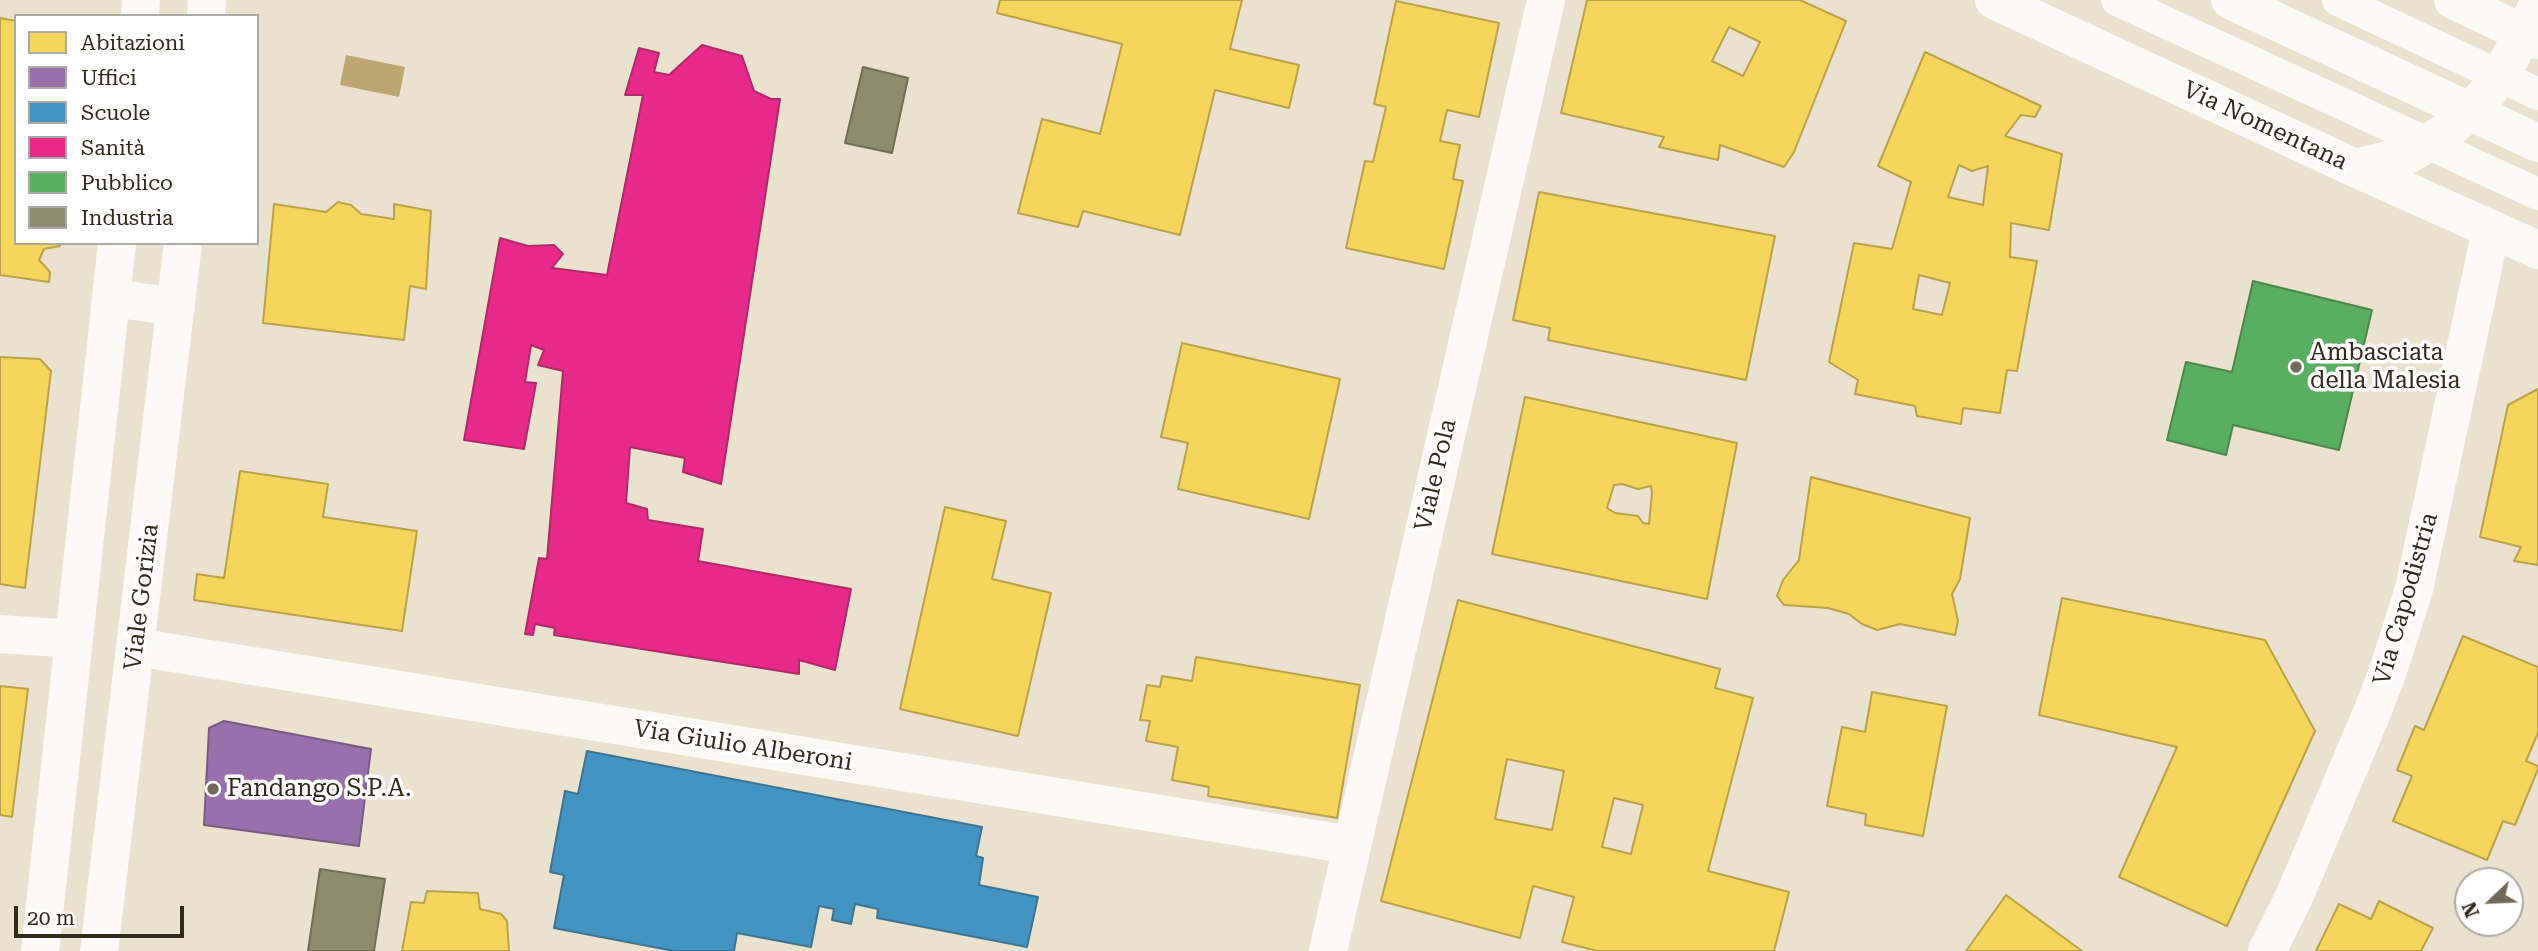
<!DOCTYPE html>
<meta charset="utf-8">
<style>
body{margin:0}
#map{position:relative;width:2538px;height:951px;overflow:hidden;background:#eae1ce;font-family:"Roboto Serif",serif}
canvas{display:block}
.legend{position:absolute;left:14px;top:14px;width:245px;height:231px;box-sizing:border-box;background:#fff;border:2px solid #acaaa4;margin:0;padding:9px 12px;list-style:none;font-size:21px;color:#302a1c}
.legend li{display:flex;align-items:center;gap:14px;height:35px}
.legend b{width:35px;border:2px solid #acaaa4}
.north{position:absolute;left:2454px;top:867px;width:70px;height:70px;box-sizing:border-box;background:#fff;border:2px solid #acaaa4;border-radius:50%;rotate:247deg;font-size:19px;font-weight:700;line-height:28px;text-align:center;color:#302a1c}
.north::after{content:'';display:block;margin:auto;width:24px;height:32px;background:#716a5a;clip-path:polygon(50% 0,100% 100%,50% 72%,0 100%)}
.scale{position:absolute;left:14px;top:906px;width:170px;height:32px;box-sizing:border-box;border:4px solid #302a1c;border-top:0;padding-left:9px;font-size:21px;line-height:24px;white-space:nowrap;color:#302a1c;-webkit-text-stroke:5px #fff;paint-order:stroke}
</style>
<div id="map">
<canvas width="2538" height="951"></canvas>
<ul class="legend">
<li><b style="height:19px;background:#f6d55c"></b>Abitazioni</li>
<li><b style="height:19px;background:#9970ab"></b>Uffici</li>
<li><b style="height:19px;background:#4393c3"></b>Scuole</li>
<li><b style="height:19px;background:#e7298a"></b>Sanità</li>
<li><b style="height:19px;background:#5aae61"></b>Pubblico</li>
<li><b style="height:19px;background:#8c8c6e"></b>Industria</li>
</ul>
<div class="north">N</div>
<div class="scale">20 m</div>
</div>
<script>
const context = document.querySelector('canvas').getContext('2d');
context.lineJoin = 'round';
function paint(path, color) {
  context.fillStyle = color;
  context.fill(path, 'evenodd');
}
function toPath(rows) {
  const path = new Path2D();
  for (const r of rows) {
    path.moveTo(r[0], r[1]);
    for (let i = 2; i < r.length; i += 2) path.lineTo(r[i], r[i + 1]);
  }
  return path;
}
function trace(path, color, width, dash) {
  context.strokeStyle = color;
  context.lineWidth = width;
  context.lineCap = dash ? 'butt' : 'round';
  context.setLineDash(dash || []);
  context.stroke(path);
}
function drawText(font, color, halo, rows, align = 'center') {
  context.font = font + ' "Roboto Serif",serif';
  context.lineWidth = 7;
  context.setLineDash([]);
  context.textBaseline = 'middle';
  context.strokeStyle = halo;
  context.fillStyle = color;
  for (const [text, x, y, turn = 0] of rows) {
    context.save();
    context.translate(x, y);
    context.rotate((+turn || 0) * Math.PI / 180);
    context.textAlign = isNaN(turn) ? turn : align;
    if (halo) context.strokeText(text, 0, 0);
    context.fillText(text, 0, 0);
    context.restore();
  }
}
const water = toPath([
 [346,55,405,67,399,97,340,85]
]);
const homes = toPath([
 [1000,0,1242,0,1230,49,1299,65,1289,108,1215,90,1180,235,1083,211,1078,227,1018,213,1042,119,1100,134,1122,44,997,13,1000,0],
 [1587,0,1800,0,1846,21,1794,152,1784,167,1720,145,1718,160,1659,147,1664,137,1561,113,1587,0],
 [1729,27,1760,42,1743,76,1712,61,1729,27],
 [1396,1,1499,23,1479,117,1447,110,1440,141,1460,145,1453,179,1463,181,1444,269,1346,248,1365,161,1373,162,1386,107,1374,104,1396,1],
 [0,18,16,21,16,243,60,243,60,246,44,249,39,260,50,272,49,282,0,275,0,18],
 [1925,52,2041,106,2035,117,2021,115,2005,136,2062,154,2049,230,2011,223,2010,257,2037,261,2017,371,2007,370,2000,413,1963,408,1961,424,1917,416,1915,406,1855,394,1858,380,1829,362,1854,243,1892,249,1911,182,1878,166,1925,52],
 [1959,165,1972,171,1988,166,1983,205,1948,197,1959,165],
 [1919,275,1950,283,1942,315,1913,309,1919,275],
 [1539,192,1775,236,1746,380,1548,340,1550,328,1513,320,1539,192],
 [338,202,351,205,361,214,394,219,394,204,431,211,426,289,410,286,404,340,263,323,274,204,326,212,338,202],
 [1182,343,1340,379,1309,519,1178,489,1188,443,1161,437,1182,343],
 [0,357,40,359,51,371,25,588,0,584,0,357],
 [2538,389,2538,565,2514,561,2521,547,2480,537,2508,405,2538,389],
 [1525,397,1737,443,1707,599,1492,554,1525,397],
 [1622,484,1638,489,1651,486,1652,493,1649,524,1643,523,1638,516,1615,513,1607,508,1614,485,1622,484],
 [240,471,328,484,323,517,417,531,402,631,194,600,197,574,224,578,240,471],
 [1811,477,1970,518,1960,579,1952,594,1958,621,1955,635,1900,624,1877,630,1862,624,1849,614,1828,608,1784,605,1777,596,1783,580,1799,560,1811,477],
 [945,507,1006,521,992,579,1051,593,1018,736,900,709,945,507],
 [2062,598,2265,640,2315,731,2227,926,2119,877,2177,747,2039,715,2062,598],
 [1458,600,1720,669,1715,688,1753,698,1708,871,1789,892,1774,951,1597,951,1562,942,1574,897,1533,886,1520,938,1381,901,1458,600],
 [1507,759,1564,771,1552,830,1495,819,1507,759],
 [1614,798,1643,805,1631,854,1602,847,1614,798],
 [2463,636,2538,667,2538,733,2526,761,2538,766,2538,769,2515,825,2503,821,2487,860,2393,821,2412,776,2397,770,2415,726,2424,730,2463,636],
 [1196,657,1360,685,1337,818,1208,796,1209,787,1172,780,1178,747,1146,741,1150,721,1140,720,1147,685,1160,687,1162,676,1192,681,1196,657],
 [0,686,28,689,12,817,0,815,0,686],
 [1872,692,1947,706,1923,836,1865,825,1866,814,1827,806,1842,727,1865,732,1872,692],
 [427,891,478,893,480,909,501,914,507,921,509,951,402,951,411,902,424,903,427,891],
 [2006,895,2082,951,1966,951,2006,895],
 [2379,901,2433,928,2421,951,2316,951,2339,904,2371,919,2379,901]
]);
const offices = toPath([
 [224,721,371,749,359,846,204,825,209,728,224,721]
]);
const schools = toPath([
 [587,751,982,827,976,856,983,858,979,885,1038,897,1027,947,877,918,878,909,855,904,851,924,832,920,834,909,819,906,811,947,737,933,734,951,674,951,554,928,564,875,550,872,565,791,578,794,587,751]
]);
const health = toPath([
 [702,45,742,56,754,91,771,99,780,99,721,484,683,472,685,458,630,447,626,503,647,509,648,520,703,529,698,561,851,589,835,670,799,660,799,674,554,635,555,628,535,624,533,635,525,634,539,558,547,559,563,371,538,365,544,350,531,345,525,382,536,383,524,449,464,440,500,238,528,246,554,245,563,254,552,268,607,275,643,95,625,95,639,48,659,53,654,72,669,75,702,45]
]);
const public = toPath([
 [2253,281,2372,310,2339,450,2233,425,2226,455,2167,440,2186,362,2232,372,2253,281]
]);
const industry = toPath([
 [863,67,908,78,892,153,845,143,863,67],
 [320,869,385,879,374,951,308,951,320,869]
]);
const lane = toPath([
 [2117,0,2538,194],
 [2338,0,2538,94]
]);
const street = toPath([
 [140,16,141,0],
 [206,16,207,0],
 [2355,168,2406,156,2446,132,2469,112,2488,92,2510,58,2538,5],
 [112,298,176,307],
 [0,634,74,639],
 [136,647,1351,845],
 [40,951,117,243],
 [99,951,183,243],
 [1328,951,1546,0],
 [2267,951,2294,897,2371,715,2388,671,2414,589,2491,230]
]);
const secondary = toPath([
 [1994,0,2355,168,2538,250],
 [2230,0,2538,143],
 [2453,0,2538,40]
]);
const markers = [
 [2296,367,7,"#716a5a"],
 [213,789,7,"#716a5a"]
];
const streetNames = [
 ["Via Nomentana",2265,126,25],
 ["Viale Pola",1436,475,-77],
 ["Viale Gorizia",142,597,-83],
 ["Via Capodistria",2406,599,-74],
 ["Via Giulio Alberoni",743,746,9]
];
const poiNames = [
 ["Ambasciata",2310,353],
 ["della Malesia",2310,381],
 ["Fandango S.P.A.",227,789]
];
paint(water, '#bda672');
paint(homes, '#f6d55c');
trace(homes, '#bba249', 2);
paint(offices, '#9970ab');
trace(offices, '#7a5b80', 2);
paint(schools, '#4393c3');
trace(schools, '#3d7491', 2);
paint(health, '#e7298a');
trace(health, '#b02969', 2);
paint(public, '#5aae61');
trace(public, '#4d864c', 2);
paint(industry, '#8c8c6e');
trace(industry, '#706f55', 2);
trace(lane, '#fcfaf8', 32);
trace(street, '#fcfaf8', 38);
trace(secondary, '#fcfaf8', 38);
for (const [x, y, r, color] of markers) {
  const dot = new Path2D();
  dot.arc(x, y, r, 0, 2 * Math.PI);
  context.fillStyle = color;
  context.fill(dot);
  trace(dot, '#fff', 2.5);
}
drawText('24px', '#302a1c', '#fff', streetNames);
drawText('24px', '#302a1c', '#fff', poiNames, 'left');
</script>
